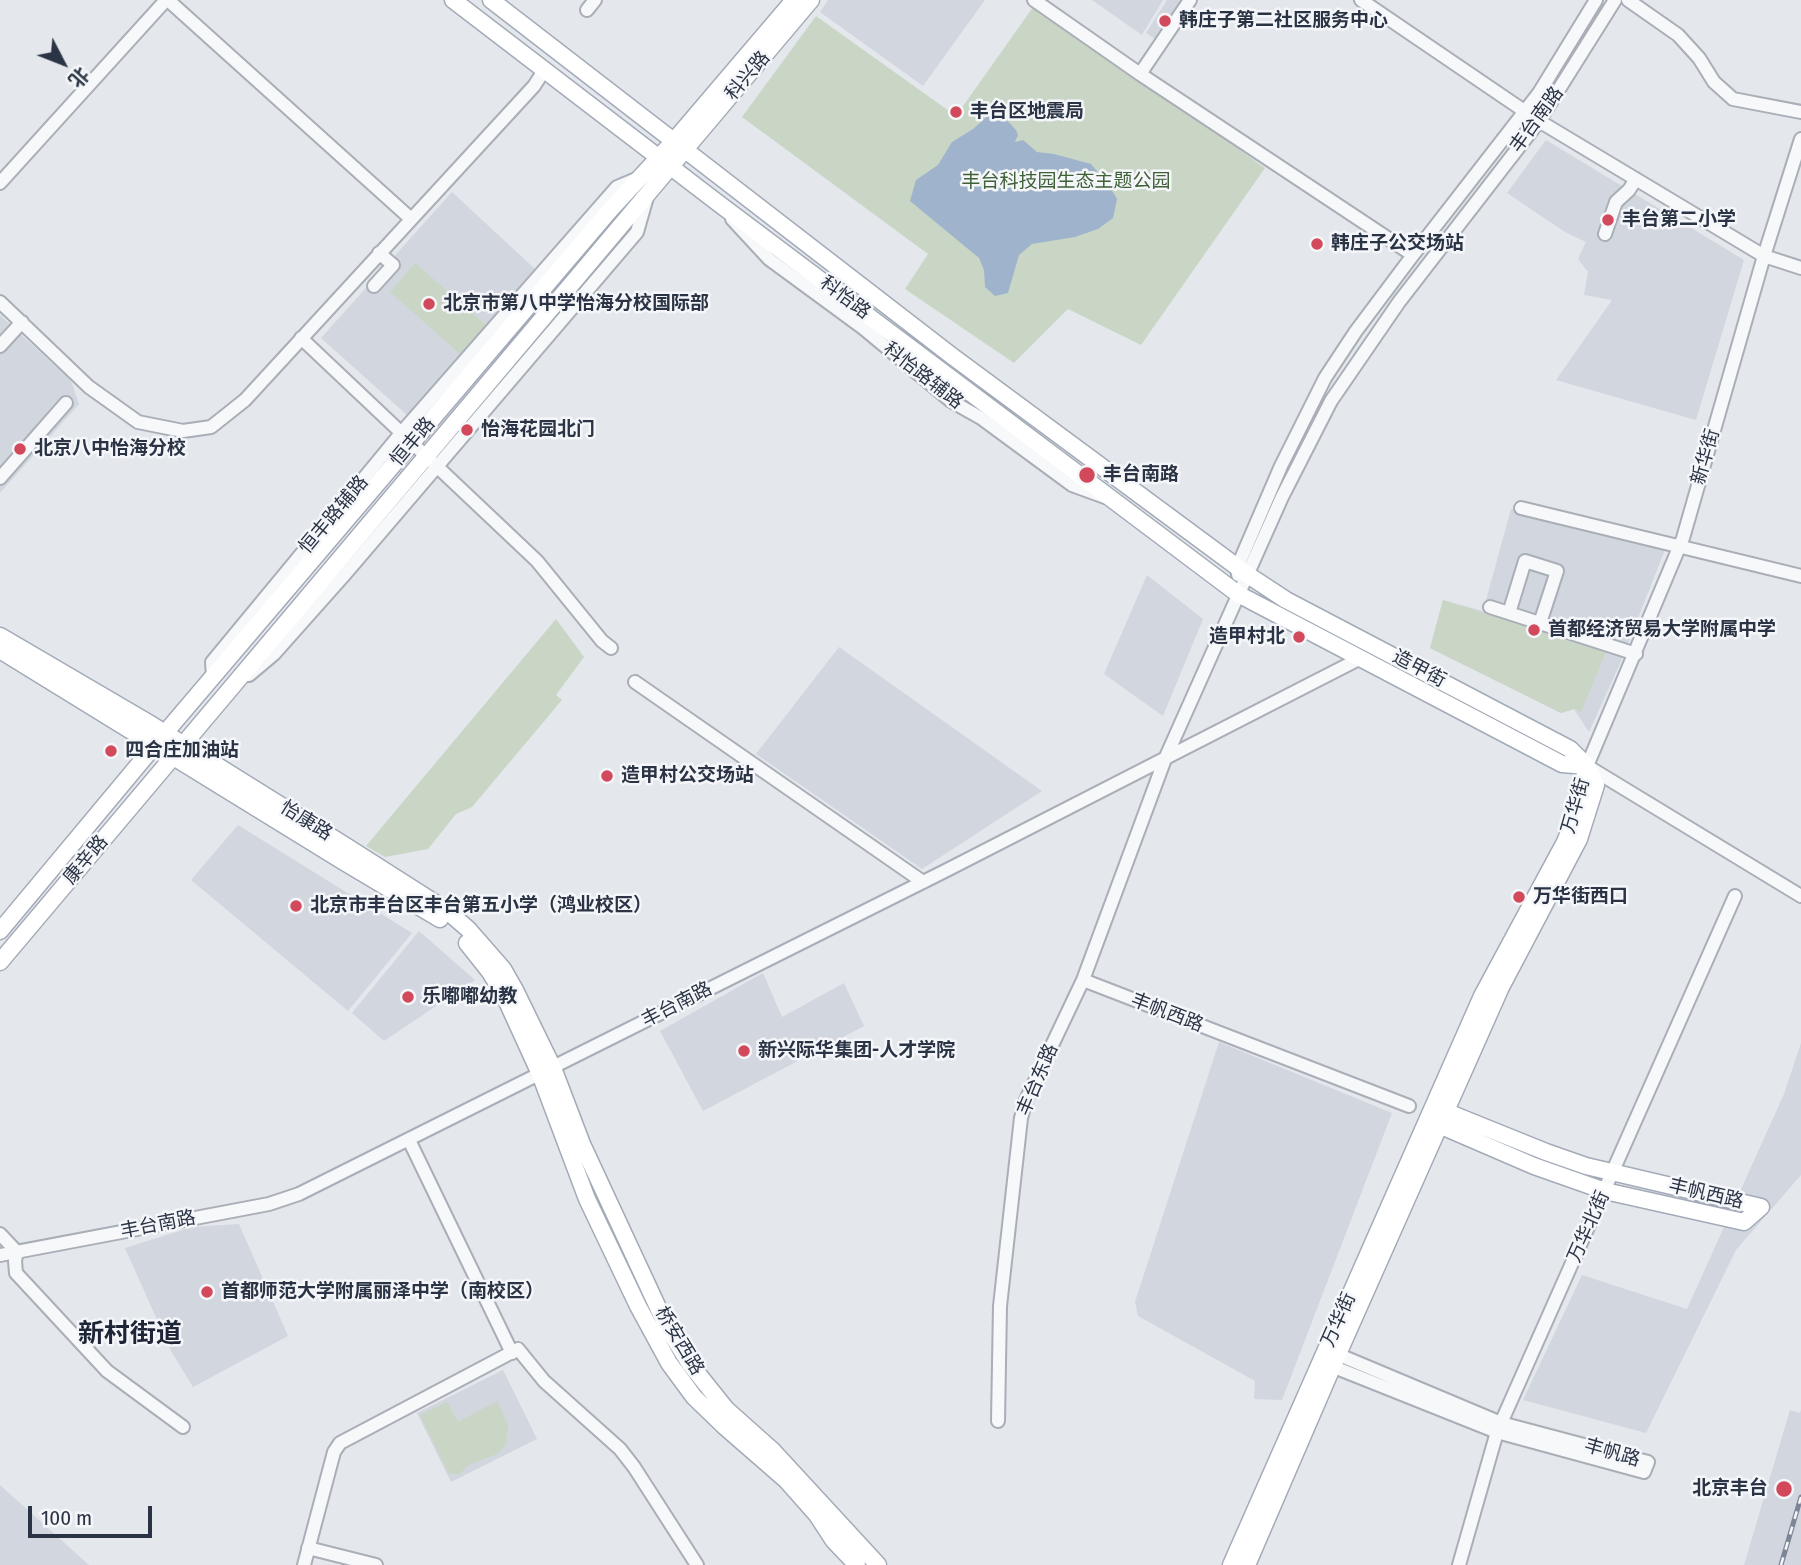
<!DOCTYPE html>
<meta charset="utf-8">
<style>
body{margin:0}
#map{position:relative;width:1801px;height:1565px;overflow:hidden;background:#e4e7ec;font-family:"Fira Sans Condensed","Noto Sans SC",sans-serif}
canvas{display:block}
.north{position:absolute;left:28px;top:28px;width:70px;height:70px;-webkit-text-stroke:5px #f4f6f9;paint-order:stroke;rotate:132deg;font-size:19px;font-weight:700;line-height:28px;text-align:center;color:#2b3445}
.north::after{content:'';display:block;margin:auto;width:24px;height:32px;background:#2b3445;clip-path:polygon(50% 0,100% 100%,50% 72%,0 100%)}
.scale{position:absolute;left:28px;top:1506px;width:124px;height:32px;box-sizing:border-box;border:4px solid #2b3445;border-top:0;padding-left:9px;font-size:21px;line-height:24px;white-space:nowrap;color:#2b3445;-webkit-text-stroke:5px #f4f6f9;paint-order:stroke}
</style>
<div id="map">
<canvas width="1801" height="1565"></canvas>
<div class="north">北</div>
<div class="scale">100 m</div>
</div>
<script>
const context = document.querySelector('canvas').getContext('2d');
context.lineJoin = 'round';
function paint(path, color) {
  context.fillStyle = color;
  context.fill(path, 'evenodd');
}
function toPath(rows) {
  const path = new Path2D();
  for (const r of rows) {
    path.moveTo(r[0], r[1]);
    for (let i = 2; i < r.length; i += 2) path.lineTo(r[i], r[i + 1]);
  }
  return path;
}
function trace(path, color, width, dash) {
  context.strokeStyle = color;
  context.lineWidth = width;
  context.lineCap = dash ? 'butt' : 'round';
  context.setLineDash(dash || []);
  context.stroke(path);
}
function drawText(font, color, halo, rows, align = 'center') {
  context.font = font + ' "Fira Sans Condensed","Noto Sans SC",sans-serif';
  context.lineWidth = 5;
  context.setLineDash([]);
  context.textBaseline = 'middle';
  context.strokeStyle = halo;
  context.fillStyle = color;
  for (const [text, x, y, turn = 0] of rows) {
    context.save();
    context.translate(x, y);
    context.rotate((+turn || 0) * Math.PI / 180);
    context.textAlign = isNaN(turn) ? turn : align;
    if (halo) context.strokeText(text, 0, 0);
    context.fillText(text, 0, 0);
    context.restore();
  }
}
const built = toPath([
 [828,0,985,0,923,86,820,12],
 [1092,0,1163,0,1142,35],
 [1167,0,1185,0,1157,40,1146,33],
 [1546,140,1744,260,1696,420,1556,380,1612,300,1584,295,1588,272,1578,259,1586,242,1565,232,1507,193],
 [452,192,535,269,407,415,321,338],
 [0,315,71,381,79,404,0,493],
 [1511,509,1666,547,1622,659,1589,732,1574,709,1561,713,1430,648,1443,600,1483,611],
 [1147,575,1203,619,1163,716,1104,674],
 [839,647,1042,791,922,869,756,754],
 [238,825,412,933,348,1011,191,880],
 [419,931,475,980,384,1041,352,1013],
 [763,973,782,1017,844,983,864,1026,703,1111,660,1031],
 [1219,1042,1392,1113,1282,1400,1254,1399,1255,1381,1138,1316,1135,1302],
 [1801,1043,1801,1175,1736,1250,1646,1433,1523,1400,1582,1275,1687,1309,1784,1094],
 [239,1224,288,1336,193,1387,171,1351,125,1248,192,1227],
 [503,1370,537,1439,451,1482,417,1413],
 [1790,1410,1800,1413,1801,1410,1801,1565,1744,1565],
 [0,1485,89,1565,0,1565]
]);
const green = toPath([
 [1036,3,1265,168,1141,345,1068,309,1014,363,905,289,928,254,742,117,816,16,956,116],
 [415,263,486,325,460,354,390,292],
 [1443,600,1606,652,1581,712,1574,709,1561,713,1430,648],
 [556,619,584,657,556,695,562,700,472,807,456,814,428,849,385,857,366,846],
 [497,1401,508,1425,506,1444,499,1453,467,1466,460,1474,449,1474,420,1415,447,1402,458,1422]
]);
const water = toPath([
 [992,112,1001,114,1016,130,1018,135,1015,142,1023,140,1037,152,1054,154,1091,164,1110,187,1117,199,1113,218,1098,229,1075,237,1032,244,1019,255,1008,293,995,296,985,287,984,270,979,258,910,201,916,180,938,165,952,142,973,129]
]);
const minor = toPath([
 [168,0,410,218],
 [1034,0,1140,74,1413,255],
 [1361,0,1539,121,1764,256,1801,268],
 [1628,0,1678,35,1699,58,1714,82,1733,99,1801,112],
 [587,10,595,0],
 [1140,74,1190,0],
 [1801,139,1764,256,1683,538,1587,766,1801,896],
 [0,183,166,0],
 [732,219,769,259,863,328,951,401,981,418,1072,485,1105,497],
 [1605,234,1616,202,1629,190,1636,179],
 [374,286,393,265,379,253],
 [0,302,89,387,138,422,183,431,211,427,245,400,534,86,545,69],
 [301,338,537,561,602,641,611,648],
 [0,346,22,322],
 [0,478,66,403],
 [1521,508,1801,576],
 [1238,575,1237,568,1281,466,1325,378,1356,331,1413,255,1539,93,1596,0],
 [1490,607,1636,654],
 [1509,613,1525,561,1557,571,1540,623],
 [249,675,274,654,346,573,637,232,647,197],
 [213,677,212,662,402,432,617,187,636,179],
 [635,682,923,882],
 [1083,980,1409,1106],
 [409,1140,512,1353],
 [0,1234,17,1252,15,1261,16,1273,107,1371,183,1427],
 [0,1255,269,1204,299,1194,947,870,1359,659],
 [1324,1363,1497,1432,1644,1472,1648,1462,1501,1423,1332,1352],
 [998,1421,1000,1306,1021,1118,1026,1100,1083,980,1165,759,1282,497,1331,401,1399,302,1539,121,1615,0],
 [308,1548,376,1565],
 [304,1565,334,1452,340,1443,518,1349,544,1381,620,1449,634,1467,697,1565],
 [1459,1565,1497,1432,1735,896]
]);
const major = toPath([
 [453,0,718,203,1238,594,1562,764,1587,766],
 [491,0,952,356,1248,575,1286,600,1570,749,1587,766,1596,785,1579,839,1501,987,1338,1354,1247,1565],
 [0,636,152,725,349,848,446,910,468,929,503,969,515,990,553,1068,582,1144,667,1327,690,1364,726,1409,772,1450,878,1565],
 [0,650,344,862,440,919],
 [0,931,165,733,610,210,674,141,794,0],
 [467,943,490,972,504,995,540,1074,587,1199,638,1306,669,1363,694,1397,724,1426,786,1480,817,1515,834,1541,857,1565],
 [0,962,811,0],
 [1432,1122,1534,1166,1605,1191,1744,1222,1761,1207,1586,1166,1546,1152,1437,1108],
 [1231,1565,1482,996,1565,842,1573,822,1587,766]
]);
const rail = toPath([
 [1781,1565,1801,1497]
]);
const markers = [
 [1165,21,7,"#d1495b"],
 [956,112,7,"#d1495b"],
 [1608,220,7,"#d1495b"],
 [1317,244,7,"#d1495b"],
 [429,304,7,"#d1495b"],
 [467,430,7,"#d1495b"],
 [20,449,7,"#d1495b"],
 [1087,475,9,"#d1495b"],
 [1534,630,7,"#d1495b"],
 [1299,637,7,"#d1495b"],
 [111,751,7,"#d1495b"],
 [607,776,7,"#d1495b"],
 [1519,897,7,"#d1495b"],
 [296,906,7,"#d1495b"],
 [408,997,7,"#d1495b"],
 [744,1051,7,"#d1495b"],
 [207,1292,7,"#d1495b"],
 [1784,1489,9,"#d1495b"]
];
const poiNames = [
 ["韩庄子第二社区服务中心",1179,21],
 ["丰台区地震局",970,112],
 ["丰台第二小学",1622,220],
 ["韩庄子公交场站",1331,244],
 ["北京市第八中学怡海分校国际部",443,304],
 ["怡海花园北门",481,430],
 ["北京八中怡海分校",34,449],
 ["丰台南路",1103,475],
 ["首都经济贸易大学附属中学",1548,630],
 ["造甲村北",1285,637,"right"],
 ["四合庄加油站",125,751],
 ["造甲村公交场站",621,776],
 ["万华街西口",1533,897],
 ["北京市丰台区丰台第五小学（鸿业校区）",310,906],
 ["乐嘟嘟幼教",422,997],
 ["新兴际华集团-人才学院",758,1051],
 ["首都师范大学附属丽泽中学（南校区）",221,1292],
 ["北京丰台",1768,1489,"right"]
];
const streetNames = [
 ["科兴路",748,76,-50],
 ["丰台南路",1537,120,-54],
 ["科怡路",845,298,37],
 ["科怡路辅路",923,376,38],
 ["恒丰路",413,442,-50],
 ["新华街",1706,457,-74],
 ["恒丰路辅路",334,515,-50],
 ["造甲街",1419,669,28],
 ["万华街",1576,806,-74],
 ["怡康路",306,821,32],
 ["康辛路",86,860,-50],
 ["丰台南路",677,1005,-27],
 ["丰帆西路",1167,1013,21],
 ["丰台东路",1038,1080,-67],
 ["丰帆西路",1706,1194,13],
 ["丰台南路",158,1225,-11],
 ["万华北街",1589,1227,-66],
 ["万华街",1339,1320,-66],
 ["桥安西路",679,1341,59],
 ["丰帆路",1612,1453,16]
];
const parkNames = [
 ["丰台科技园生态主题公园",1066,182]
];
const districtNames = [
 ["新村街道",130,1335]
];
paint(built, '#d2d6de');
paint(green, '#c9d6c5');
paint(water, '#9fb4cc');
trace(minor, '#a9aeb7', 16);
trace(major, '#a3abb8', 19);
trace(minor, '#f7f8fa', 12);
trace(major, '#fff', 16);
trace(rail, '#7d8696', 5);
trace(rail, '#f4f6f9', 2.5, [8]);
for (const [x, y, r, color] of markers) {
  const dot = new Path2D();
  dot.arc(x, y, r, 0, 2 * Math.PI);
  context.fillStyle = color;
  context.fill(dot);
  trace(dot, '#f4f6f9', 2.5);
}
drawText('bold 19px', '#2b3445', '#f4f6f9', poiNames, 'left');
drawText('19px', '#2b3445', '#f4f6f9', streetNames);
drawText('19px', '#3f6138', '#f4f6f9', parkNames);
drawText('bold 26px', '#1d2536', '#f4f6f9', districtNames);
</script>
